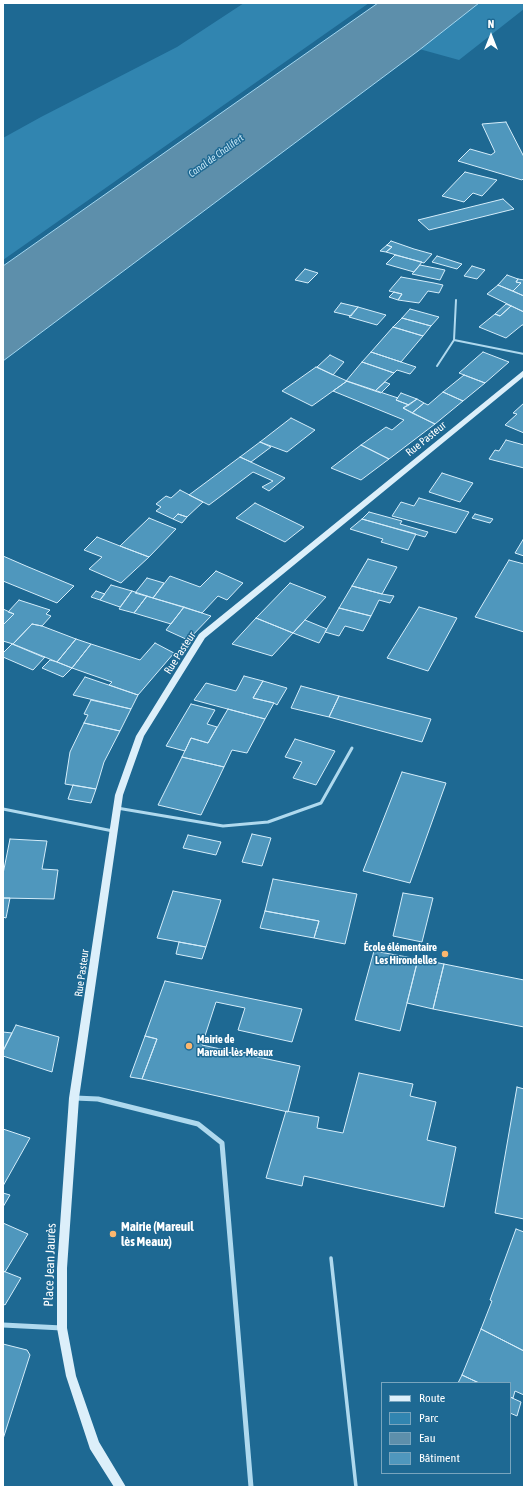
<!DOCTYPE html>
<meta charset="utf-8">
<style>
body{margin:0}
#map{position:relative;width:527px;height:1490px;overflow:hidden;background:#1e6993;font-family:"Asap Condensed",sans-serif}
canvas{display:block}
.frame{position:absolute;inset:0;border:4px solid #fff;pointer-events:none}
.legend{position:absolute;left:381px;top:1382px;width:130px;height:92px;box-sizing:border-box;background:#1e6993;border:1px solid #78a5be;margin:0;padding:5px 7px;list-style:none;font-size:12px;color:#fff}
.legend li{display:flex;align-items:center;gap:8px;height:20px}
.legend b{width:20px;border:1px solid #78a5be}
.north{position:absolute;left:471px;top:16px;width:40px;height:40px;-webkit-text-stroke:3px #1e6993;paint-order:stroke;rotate:0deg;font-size:11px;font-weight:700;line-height:16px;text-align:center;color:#fff}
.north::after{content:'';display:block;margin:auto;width:14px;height:18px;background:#fff;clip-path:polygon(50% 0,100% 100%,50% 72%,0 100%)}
</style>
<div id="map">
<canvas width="527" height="1490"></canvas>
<div class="frame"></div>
<ul class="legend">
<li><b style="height:5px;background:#dceffa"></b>Route</li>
<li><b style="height:11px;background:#3185b0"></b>Parc</li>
<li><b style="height:11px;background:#5d8fab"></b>Eau</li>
<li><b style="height:11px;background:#4f97bd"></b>Bâtiment</li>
</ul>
<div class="north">N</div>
</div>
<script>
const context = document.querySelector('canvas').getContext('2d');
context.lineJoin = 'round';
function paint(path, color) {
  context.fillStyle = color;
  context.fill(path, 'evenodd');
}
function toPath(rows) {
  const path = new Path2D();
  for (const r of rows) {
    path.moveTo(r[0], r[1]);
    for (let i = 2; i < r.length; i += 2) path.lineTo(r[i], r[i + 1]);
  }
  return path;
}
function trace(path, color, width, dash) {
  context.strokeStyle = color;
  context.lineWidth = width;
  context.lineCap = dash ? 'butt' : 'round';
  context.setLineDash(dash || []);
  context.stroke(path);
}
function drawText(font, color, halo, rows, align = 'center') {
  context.font = font + ' "Asap Condensed",sans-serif';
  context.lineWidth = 3;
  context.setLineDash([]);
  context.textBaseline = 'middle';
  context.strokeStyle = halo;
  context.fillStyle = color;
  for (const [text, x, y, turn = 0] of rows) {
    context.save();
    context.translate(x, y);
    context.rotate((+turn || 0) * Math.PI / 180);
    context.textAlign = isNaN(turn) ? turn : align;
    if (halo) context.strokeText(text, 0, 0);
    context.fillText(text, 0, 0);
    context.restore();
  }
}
const green = toPath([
 [244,3,369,3,3,260,3,138,41,117,177,47],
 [469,3,524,3,524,9,459,60,412,47]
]);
const water = toPath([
 [378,3,479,3,418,51,3,361,3,266,378,3]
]);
const building = toPath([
 [506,122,524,157,524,178,522,180,458,161,470,149,491,155,495,152,482,124,506,122],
 [465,172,497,180,482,196,473,193,464,202,442,196,465,172],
 [503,199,514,209,429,230,418,220,503,199],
 [391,241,414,249,432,254,424,263,386,252,392,247,387,245,391,241],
 [387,245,392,247,386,252,380,251,387,245],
 [395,255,422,262,414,272,386,264,395,255],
 [437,256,462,264,457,269,432,262,437,256],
 [420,265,445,270,440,280,412,274,420,265],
 [472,266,485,270,477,279,464,276,472,266],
 [305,269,318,273,308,283,295,280,305,269],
 [507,275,518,279,516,282,521,283,513,291,498,285,507,275],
 [401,277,434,283,443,285,439,293,428,291,419,303,398,300,402,294,389,291,401,277],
 [518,279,524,280,524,296,513,291,521,283,516,282,518,279],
 [498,285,524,296,524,312,487,294,498,285],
 [394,292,402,294,398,300,389,297,394,292],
 [341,303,358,307,351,316,334,312,341,303],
 [506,304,511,306,500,316,495,314,506,304],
 [511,306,524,312,524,325,522,325,506,338,479,327,495,314,500,316,511,306],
 [358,307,386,315,377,325,349,317,358,307],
 [410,309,439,317,431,326,402,318,410,309],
 [402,318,431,326,423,336,393,327,402,318],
 [393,327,423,336,401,362,371,352,393,327],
 [371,352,416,367,410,374,397,370,394,373,362,362,371,352],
 [483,352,509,362,485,383,459,373,483,352],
 [330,355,344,362,333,375,317,367,330,355],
 [362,362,394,373,375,391,346,381,362,362],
 [316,367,347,381,312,406,282,391,316,367],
 [464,375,485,383,463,401,443,392,464,375],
 [347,381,398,398,396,400,409,405,403,408,435,424,389,459,361,445,386,427,392,430,404,420,333,391,347,381],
 [385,382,390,384,381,393,375,391,385,382],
 [443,392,463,401,435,424,412,413,424,403,428,405,443,392],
 [401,393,417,399,409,405,396,400,401,393],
 [417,399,424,403,412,413,403,408,417,399],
 [524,403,524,433,505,425,517,414,513,413,524,403],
 [291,418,315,430,287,452,260,442,291,418],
 [506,440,524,445,524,468,489,459,495,450,499,451,506,440],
 [260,442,271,447,251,462,240,457,260,442],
 [361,445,389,459,361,480,331,468,361,445],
 [240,457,285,478,269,491,262,487,273,481,253,472,209,505,189,495,240,457],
 [442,473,473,483,460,502,429,492,442,473],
 [180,490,203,502,187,517,178,514,173,519,156,511,161,507,156,504,166,496,171,498,180,490],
 [419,498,469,512,456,533,392,516,401,502,414,506,419,498],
 [255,503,304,527,285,542,236,518,255,503],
 [369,512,402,521,400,524,428,532,425,537,362,519,369,512],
 [178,514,187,517,182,523,173,519,178,514],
 [475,514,493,519,490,523,472,518,475,514],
 [149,518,176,529,149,557,120,546,149,518],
 [362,519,416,534,408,550,381,542,383,539,350,529,362,519],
 [97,537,120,546,149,557,121,583,89,569,102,557,84,550,97,537],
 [524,538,524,556,515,553,524,538],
 [3,556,26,566,74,586,57,603,3,581,3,556],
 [368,559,397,567,382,594,352,586,368,559],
 [509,560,524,564,524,632,475,617,509,560],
 [216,571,243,583,227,600,218,596,202,613,153,598,170,576,200,587,216,571],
 [147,578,164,583,153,598,135,593,147,578],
 [290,583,326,597,293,633,256,618,290,583],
 [111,585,132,591,120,607,100,600,111,585],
 [352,586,382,594,394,596,390,603,379,600,371,616,339,608,352,586],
 [96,591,105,594,100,600,91,597,96,591],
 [132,591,147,596,134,613,119,609,132,591],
 [147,596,153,598,184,607,171,624,134,613,147,596],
 [19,600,50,610,46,614,51,616,42,626,32,624,13,644,3,641,3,625,14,614,8,612,19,600],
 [184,607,211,616,188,640,166,630,184,607],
 [419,607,457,618,428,671,387,658,419,607],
 [339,608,371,616,363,631,345,626,339,636,325,632,339,608],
 [3,609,14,614,3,625,3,609],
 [256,618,293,633,272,656,232,644,256,618],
 [305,620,327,629,319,643,293,633,305,620],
 [32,624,42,626,76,639,57,662,13,644,32,624],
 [76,639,91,644,72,668,57,662,76,639],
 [155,643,174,653,138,695,109,685,112,682,72,668,91,644,140,660,155,643],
 [12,644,43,657,45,657,33,670,3,657,3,653,12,644],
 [50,660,57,662,72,668,63,677,42,668,50,660],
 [244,676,263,681,253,698,274,703,265,719,194,700,206,683,236,691,244,676],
 [85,677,138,695,131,709,73,695,85,677],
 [263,681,287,688,277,705,274,703,253,698,263,681],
 [301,686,339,696,329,717,291,708,301,686],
 [339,696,431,719,422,742,329,717,339,696],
 [91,700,131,709,120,731,84,723,88,715,84,714,91,700],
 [191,704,215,710,207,724,217,727,208,743,191,738,185,751,166,746,191,704],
 [228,709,265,719,247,753,232,750,224,767,182,757,191,738,208,743,228,709],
 [84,723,120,731,104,762,96,789,65,784,70,752,84,723],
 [295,739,335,751,316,785,293,778,302,762,285,757,295,739],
 [182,757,224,767,201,815,158,805,182,757],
 [402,772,446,783,410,883,363,871,402,772],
 [73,785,96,789,91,803,68,799,73,785],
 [252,834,271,838,262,866,242,862,252,834],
 [188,835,221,842,216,855,183,848,188,835],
 [10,839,47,841,42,869,58,870,54,899,3,898,3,874,10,839],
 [273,879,357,894,345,944,314,938,319,921,265,911,273,879],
 [173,891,221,900,206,947,157,938,173,891],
 [403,893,433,898,422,942,393,936,403,893],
 [3,898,10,898,6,918,3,917,3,898],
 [265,911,319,921,314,938,260,928,265,911],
 [179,942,206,947,202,959,176,954,179,942],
 [374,951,418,959,400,1031,355,1020,374,951],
 [418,959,444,964,433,1009,407,1003,418,959],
 [444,964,524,980,524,1027,433,1009,444,964],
 [165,981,302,1009,292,1042,238,1030,245,1008,216,1002,202,1045,300,1066,288,1112,142,1079,157,1039,145,1036,165,981],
 [16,1025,59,1037,52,1072,3,1056,3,1051,16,1025],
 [3,1032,12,1033,3,1051,3,1032],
 [145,1036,157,1039,142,1079,130,1077,145,1036],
 [359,1073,413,1084,410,1096,436,1102,427,1140,456,1147,444,1207,304,1176,302,1186,266,1178,286,1111,319,1117,317,1128,343,1133,359,1073],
 [517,1087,524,1089,524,1219,495,1213,517,1087],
 [3,1129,30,1138,3,1186,3,1129],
 [3,1193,10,1195,3,1207,3,1193],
 [3,1223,28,1234,5,1272,3,1271,3,1223],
 [516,1229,524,1232,524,1351,481,1329,492,1301,490,1300,516,1229],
 [3,1271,21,1278,5,1305,3,1304,3,1271],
 [481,1329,524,1351,524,1395,515,1391,513,1398,510,1397,510,1383,479,1383,462,1375,481,1329],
 [3,1344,27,1350,30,1355,3,1439,3,1344],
 [462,1375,479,1383,458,1383,462,1375],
 [510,1397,521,1402,517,1416,510,1413,510,1397]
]);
const laneFar2 = toPath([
 [454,340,524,354],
 [437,366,454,340,456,300]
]);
const laneFar1 = toPath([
 [117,808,223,826,268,822,321,803,352,748],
 [3,809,113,831]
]);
const lane = toPath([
 [331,1258,356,1487]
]);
const street = toPath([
 [75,1098,98,1099,198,1124,222,1143,251,1487],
 [3,1325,62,1328]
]);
const secondary = toPath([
 [524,370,524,376,522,378,205,638,144,736,123,795,79,1098,67,1268,67,1328,76,1376,99,1442,126,1487,114,1487,90,1449,66,1376,57,1328,57,1268,69,1098,115,795,136,736,199,634,524,370]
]);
const markers = [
 [445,954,4,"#fdb76e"],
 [189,1046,4,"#fdb76e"],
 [113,1234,4,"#fdb76e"]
];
const farWaternames = [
 ["Canal de Chalifert",216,156,-36]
];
const streetNames = [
 ["Rue Pasteur",426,439,-39],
 ["Rue Pasteur",180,653,-57],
 ["Rue Pasteur",82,973,-82]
];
const poiNames = [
 ["École élémentaire",437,948],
 ["Les Hirondelles",437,961],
 ["Mairie de",197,1040,"left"],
 ["Mareuil-lès-Meaux",197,1053,"left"]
];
const nearPoinames = [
 ["Mairie (Mareuil",121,1227],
 ["lès Meaux)",121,1242]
];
const nearStreetnames = [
 ["Place Jean Jaurès",50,1265,-88]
];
paint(green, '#3185b0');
paint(water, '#5d8fab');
trace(water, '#a2d6f0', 1);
paint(building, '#4f97bd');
trace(building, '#d5edfa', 1);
trace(laneFar2, '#afd9ee', 2);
trace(laneFar1, '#afd9ee', 3);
trace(lane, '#afd9ee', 3.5);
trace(street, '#afd9ee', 5);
paint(secondary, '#dceffa');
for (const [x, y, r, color] of markers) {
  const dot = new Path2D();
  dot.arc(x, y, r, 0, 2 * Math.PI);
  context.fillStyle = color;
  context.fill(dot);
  trace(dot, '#1e6993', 1.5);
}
drawText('italic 10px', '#c5e6f6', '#1e6993', farWaternames);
drawText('11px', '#fff', '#1e6993', streetNames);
drawText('bold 11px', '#fff', '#1e6993', poiNames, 'right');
drawText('bold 13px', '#fff', '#1e6993', nearPoinames, 'left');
drawText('13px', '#fff', '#1e6993', nearStreetnames);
</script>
